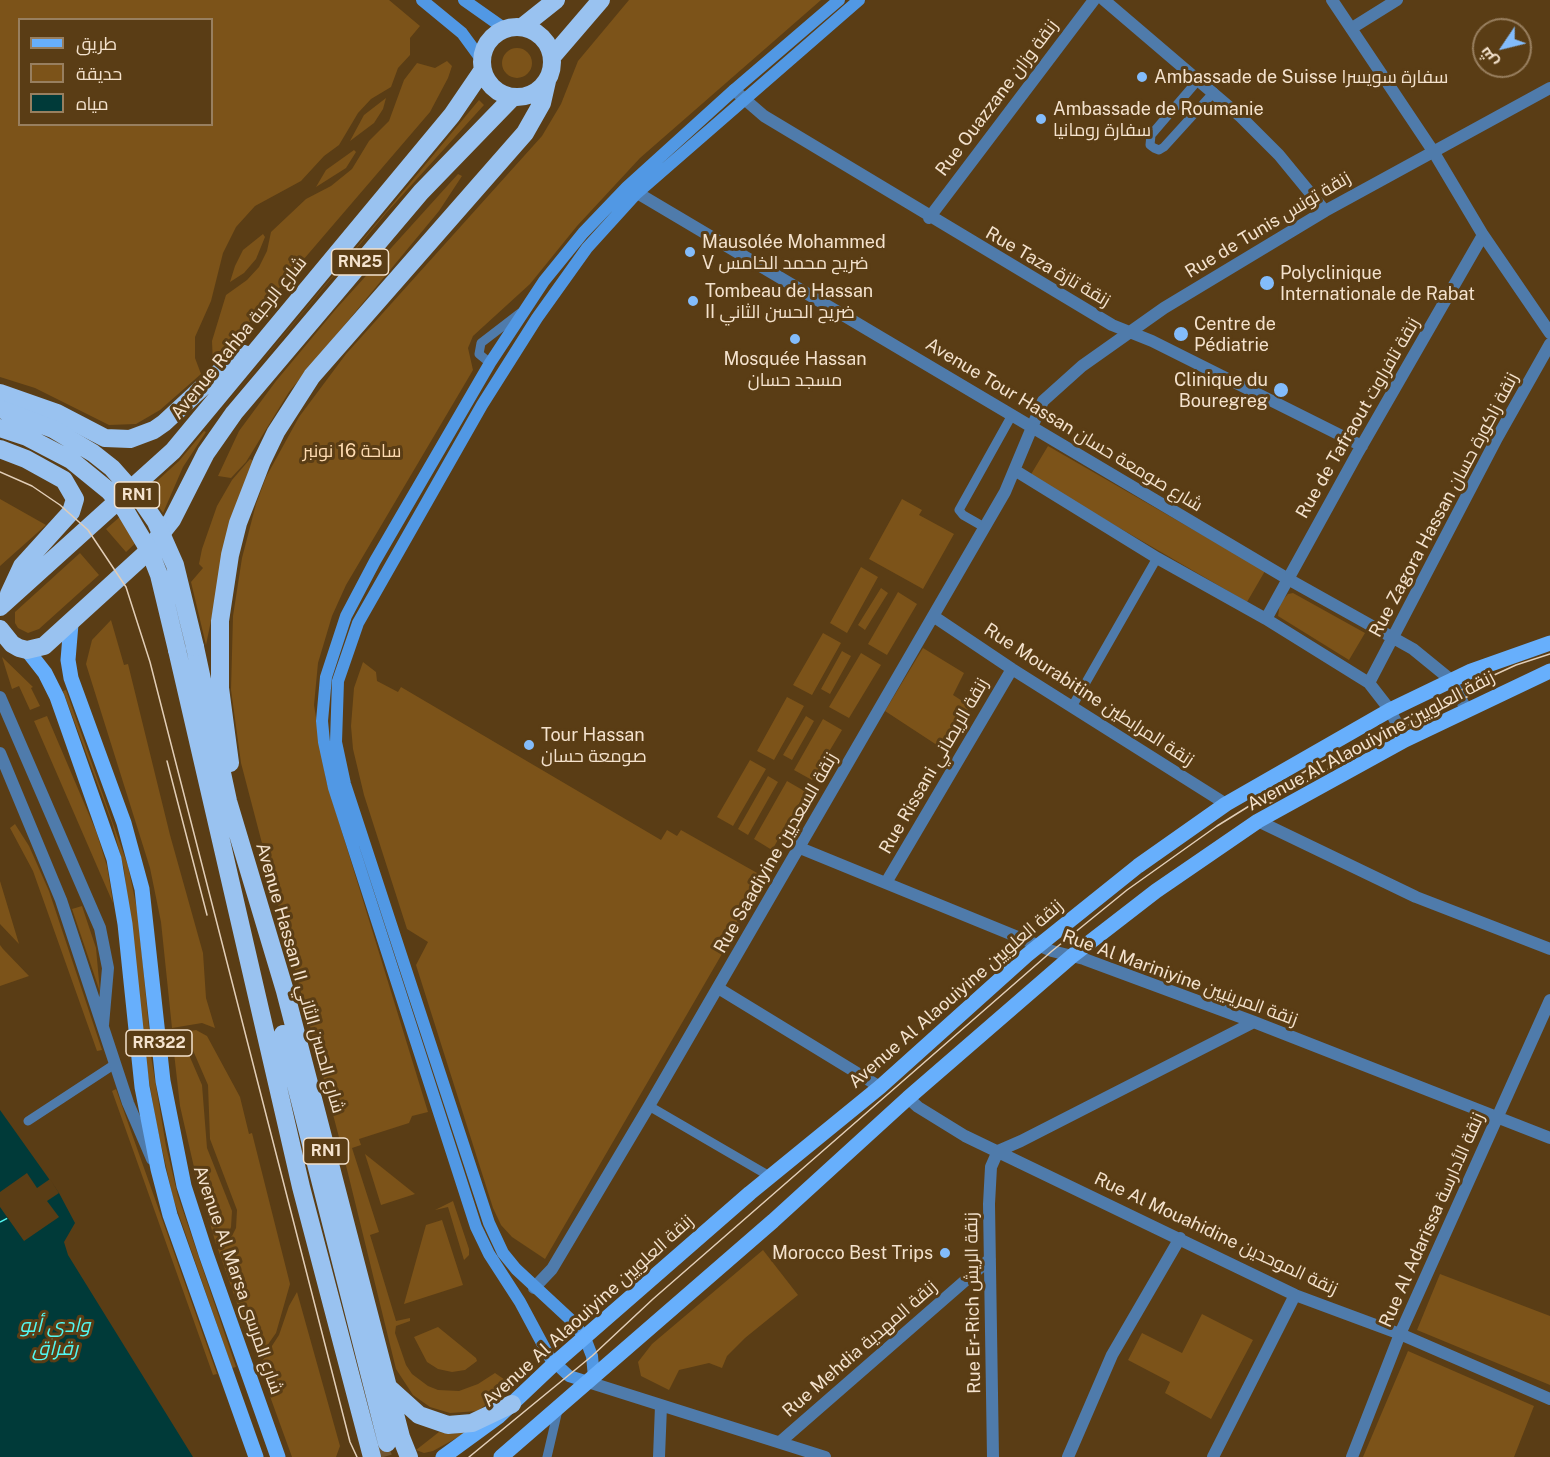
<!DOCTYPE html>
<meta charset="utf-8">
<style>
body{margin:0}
#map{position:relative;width:1550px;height:1457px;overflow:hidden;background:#5a3d15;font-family:"Public Sans",Cairo,sans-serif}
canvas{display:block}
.legend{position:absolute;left:18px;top:18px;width:195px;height:108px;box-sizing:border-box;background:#5a3d15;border:2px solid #987f5f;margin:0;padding:8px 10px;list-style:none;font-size:18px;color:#f4e2cd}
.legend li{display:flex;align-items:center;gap:12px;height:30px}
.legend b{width:30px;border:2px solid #987f5f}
.north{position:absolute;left:1472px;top:18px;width:60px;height:60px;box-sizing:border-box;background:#5a3d15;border:2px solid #987f5f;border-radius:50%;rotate:235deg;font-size:16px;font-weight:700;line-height:24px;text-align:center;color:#f4e2cd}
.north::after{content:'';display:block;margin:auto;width:21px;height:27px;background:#83bcfb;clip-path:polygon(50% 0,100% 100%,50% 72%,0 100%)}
</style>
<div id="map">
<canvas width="1550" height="1457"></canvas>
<ul class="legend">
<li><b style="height:8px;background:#67affc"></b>طريق</li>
<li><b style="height:16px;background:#7c5319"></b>حديقة</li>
<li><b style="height:16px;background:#003a39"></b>مياه</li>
</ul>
<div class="north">ش</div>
</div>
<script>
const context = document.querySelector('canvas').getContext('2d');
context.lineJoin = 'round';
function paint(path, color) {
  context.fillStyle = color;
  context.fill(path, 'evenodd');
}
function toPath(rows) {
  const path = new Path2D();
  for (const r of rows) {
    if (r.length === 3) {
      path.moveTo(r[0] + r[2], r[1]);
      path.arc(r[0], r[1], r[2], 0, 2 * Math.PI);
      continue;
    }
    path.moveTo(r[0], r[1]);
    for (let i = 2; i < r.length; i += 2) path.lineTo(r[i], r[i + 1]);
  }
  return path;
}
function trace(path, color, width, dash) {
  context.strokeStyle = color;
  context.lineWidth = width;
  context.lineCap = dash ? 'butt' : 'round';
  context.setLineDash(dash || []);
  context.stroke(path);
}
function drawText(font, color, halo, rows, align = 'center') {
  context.font = font + ' "Public Sans",Cairo,sans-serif';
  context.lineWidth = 6;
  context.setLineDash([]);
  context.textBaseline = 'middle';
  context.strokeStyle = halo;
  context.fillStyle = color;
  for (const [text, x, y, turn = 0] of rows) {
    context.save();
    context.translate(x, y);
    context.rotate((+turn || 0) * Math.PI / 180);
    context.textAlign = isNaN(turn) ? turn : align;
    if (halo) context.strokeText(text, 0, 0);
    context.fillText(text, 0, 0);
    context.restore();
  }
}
const green = toPath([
 [0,0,389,0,420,26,410,38,410,55,398,68,391,87,371,99,358,113,339,145,324,156,301,181,255,206,236,227,223,253,211,301,195,337,195,358,201,374,160,410,136,424,109,425,35,388,0,377],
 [20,20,212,20,212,124,20,124],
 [629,0,821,0,640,158,577,226,530,284,473,336,468,348,473,370,346,585,332,616,318,663,314,705,326,780,428,1112,412,1116,409,1123,359,1139,361,1145,352,1148,379,1232,370,1235,396,1321,410,1318,410,1321,396,1326,395,1333,406,1365,412,1374,428,1386,438,1390,459,1391,478,1384,495,1373,511,1384,478,1411,450,1413,430,1407,413,1395,396,1369,341,1145,241,763,231,690,233,616,242,558,256,504,266,477,299,417,346,354,542,136,561,104,578,61],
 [517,63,15],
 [447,61,452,66,448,78,430,112,213,365,212,341,226,295,247,280,259,267,267,251,271,232,306,199,331,186,352,169,369,141,389,121,404,80,417,63,435,68],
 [386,98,383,109,374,123,350,141,364,115],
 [479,100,484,105,387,212,213,420],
 [354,150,356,152,346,168,316,187,326,170],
 [458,174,462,176,439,211,289,392,246,462,231,478,218,476,239,431,276,381,336,309],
 [263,234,265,237,256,259,244,273,230,282,235,266,243,250],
 [204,431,206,432,183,467,163,513,147,490,179,461],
 [1048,446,1265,571,1247,602,1030,476],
 [250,459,254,461,229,532,206,645,191,582,203,568,199,564,202,549,217,506,232,480],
 [0,499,46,525,0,566],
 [902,499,922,510,919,515,954,534,923,589,869,559],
 [122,515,141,538,126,552,106,529],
 [80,553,99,575,39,629,28,633,18,628,15,623,15,612],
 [861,567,878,577,847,633,830,623],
 [881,588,888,593,865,630,858,625],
 [898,592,917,604,887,655,868,644],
 [1293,593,1365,633,1349,660,1278,616,1280,603,1288,594],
 [111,620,124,665,128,664,170,835,203,953,206,998,215,1028,202,1023,172,1028,161,922,150,868,86,664,92,640],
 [823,633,841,643,812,695,793,685],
 [923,648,964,673,953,695,970,706,943,749,885,711],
 [842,651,851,656,830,694,821,689],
 [861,653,881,665,849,718,829,707],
 [2,657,33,687,31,688,40,706,30,710,19,686,12,689],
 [363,662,376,672,377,681,398,692,401,687,661,840,667,830,677,836,681,830,766,878,545,1259,512,1237,501,1225,493,1208,416,965,428,942,407,929,364,795,353,749,351,726,354,688],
 [66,690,128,866,138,914,150,1039,143,1039,124,869,112,823,63,691],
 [787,697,804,706,774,760,757,751],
 [47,716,96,831,107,866,113,903,34,721],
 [806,716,814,721,792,760,783,755],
 [823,719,842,730,812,780,794,770],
 [750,760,766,769,733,826,717,817],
 [768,776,778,782,748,835,738,829],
 [787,781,806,792,772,850,754,839],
 [15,824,29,846,49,891,102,1050,97,1051,33,871,10,828],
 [0,881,19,944,0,924],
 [82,906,96,948,100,992,72,909],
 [0,945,3,949,29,976,0,986],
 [196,1030,207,1036,240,1097,249,1134,252,1133,290,1284,276,1333,257,1360,218,1249,232,1236,236,1228,237,1210,210,1139,208,1085,185,1032],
 [180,1034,202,1085,207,1148,232,1211,231,1227,228,1234,216,1244,196,1176,180,1106,172,1035],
 [151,1056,166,1146,178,1196,236,1367,232,1368,173,1198,156,1122,145,1057],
 [116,1089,217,1374,213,1375,112,1091],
 [365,1154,415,1194,381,1205],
 [453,1201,469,1249,469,1255,464,1260,448,1207,435,1210],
 [442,1220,463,1285,404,1304,426,1225],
 [763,1250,798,1295,745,1338,727,1356,722,1368,709,1363,679,1370,669,1390,641,1376,638,1362,652,1344],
 [1440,1274,1550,1316,1550,1385,1417,1330],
 [297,1292,340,1446,336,1457,292,1457,259,1366,279,1335,289,1306],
 [1202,1314,1253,1340,1211,1419,1165,1393,1170,1382,1128,1360,1142,1333,1182,1353],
 [438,1327,476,1358,477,1361,465,1370,452,1372,438,1369,427,1362,414,1337],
 [1408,1351,1534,1406,1514,1457,1363,1457],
 [469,1431,433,1451,424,1453,416,1450,439,1432,451,1434]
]);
const water = toPath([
 [0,1110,59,1193,75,1223,64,1242,68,1255,193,1457,0,1457]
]);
const pier = toPath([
 [27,1173,37,1188,50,1179,59,1193,47,1201,59,1217,24,1241,0,1207,0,1192]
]);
const ferry = toPath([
 [0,1222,8,1218]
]);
const highwayTunnel = toPath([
 [380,1446,383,1457]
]);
const lane = toPath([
 [1199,79,1151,135,1150,145,1154,148,1159,150,1164,147,1214,92],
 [490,363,479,354,481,343,520,313],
 [984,527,963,515,959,510,1012,415],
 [1073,705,1157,558],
 [649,1106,771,1177],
 [28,1121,115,1064],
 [547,1457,558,1410]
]);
const street = toPath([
 [1104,0,1241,117,1279,155,1325,211],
 [1332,0,1433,151,1483,235,1550,333],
 [1352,28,1397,0],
 [734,90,764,116,1112,325,1152,341,1362,446],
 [629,188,1288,579,1413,649,1451,680,1466,709],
 [929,218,1094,0],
 [1016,471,1157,558,1266,619,1369,683,1390,710,1405,740],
 [933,616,1012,669,1226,804],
 [1266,619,1357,454,1483,235],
 [1369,683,1497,438,1550,344],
 [0,697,100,928,108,968,103,1025],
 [0,753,61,900,128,1103,152,1159],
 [1258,821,1416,897,1550,949],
 [800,848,1052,951,1084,959,1254,1022,1550,1138],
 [887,881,1012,669],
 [718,988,880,1087],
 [908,1098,918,1107,965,1136,1295,1295,1400,1334,1550,1399],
 [534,1288,552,1269,649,1106,1005,492,1043,401,1082,366,1164,308,1325,211,1550,88],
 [588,1382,825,1457],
 [780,1442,990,1259],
 [659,1457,661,1406],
 [993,1457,989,1204,991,1167,998,1151,1021,1141,1254,1022],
 [1068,1457,1112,1355,1180,1238],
 [1213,1457,1295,1295],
 [1352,1457,1400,1334,1550,1000]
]);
const secondary = toPath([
 [422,0,462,33,481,59],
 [464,0,505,29],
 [594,1377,592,1356,585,1338,572,1321,516,1269,503,1253,489,1223,345,784,336,742,338,681,358,623,482,405,537,318,587,248,636,194,859,0],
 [588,1382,569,1376,550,1358,520,1302,489,1254,476,1227,334,788,324,742,322,721,326,677,346,616,375,561,490,363,544,281,583,233,627,187,734,90,839,0]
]);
const primary = toPath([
 [71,624,68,660,71,678,124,823,142,889,163,1081,184,1186,206,1254,278,1457],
 [27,650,45,673,57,697,114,859,125,924,142,1087,158,1169,170,1215,256,1457],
 [443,1457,498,1417,555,1363,750,1193,880,1087,1027,955,1138,866,1226,804,1390,710,1471,671,1550,643],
 [501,1457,773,1221,908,1098,1072,956,1156,891,1258,821,1405,740,1550,671]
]);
const highway = toPath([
 [517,62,35],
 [522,27,556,0],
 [552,57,601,0],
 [0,393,57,413,105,438,130,439,154,430,164,423,217,374,244,354],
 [0,449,26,459,64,480,75,499,71,512,22,566,9,594],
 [0,607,173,451,452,115,482,71],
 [0,629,12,644,19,648,27,650,44,646,144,555,172,520,206,453,234,413,421,192,513,97],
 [195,647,228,801,285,991,401,1437,409,1457],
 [177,650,301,1187,372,1457],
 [230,763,220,688,220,621,230,555,238,523,262,461,276,432,312,376,525,133,542,103,547,81],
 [283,1034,387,1443],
 [389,1388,419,1415,448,1425,472,1423,512,1404]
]);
const tram = toPath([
 [0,472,32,486,60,505,88,530,126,587,150,662,350,1442,357,1457],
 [1409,725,1479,691],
 [167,761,207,915],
 [1270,803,1364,748],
 [469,1457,592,1356,653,1299,1052,951,1127,890,1217,826,1312,767,1457,692,1516,665,1550,654]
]);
const highwayBridge = toPath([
 [0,409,53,429,93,453,112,468,143,503,156,522,175,565,195,647],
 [0,428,27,437,71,460,109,491,125,510,150,552,159,575,177,650]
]);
const markers = [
 [1142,77,6,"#83bcfb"],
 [1041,119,6,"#83bcfb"],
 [690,252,6,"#83bcfb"],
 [1267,283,8,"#83bcfb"],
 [693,301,6,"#83bcfb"],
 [1181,334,8,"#83bcfb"],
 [795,339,6,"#83bcfb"],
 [1281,390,8,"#83bcfb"],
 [529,745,6,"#83bcfb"],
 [945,1253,6,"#83bcfb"]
];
const shields = [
 [360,262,57],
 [137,495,45],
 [159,1043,66],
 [326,1151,45]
];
const shieldNames = [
 ["RN25",360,262],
 ["RN1",137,495],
 ["RR322",159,1043],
 ["RN1",326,1151]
];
const poiNames = [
 ["Ambassade de Suisse سفارة سويسرا",1154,77],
 ["Ambassade de Roumanie",1053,109],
 ["سفارة رومانيا",1053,130],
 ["Mausolée Mohammed",702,242],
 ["V ضريح محمد الخامس",702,263],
 ["Polyclinique",1280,273],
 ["Internationale de Rabat",1280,294],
 ["Tombeau de Hassan",705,291],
 ["II ضريح الحسن الثاني",705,312],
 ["Centre de",1194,324],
 ["Pédiatrie",1194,345],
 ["Mosquée Hassan",795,359,"center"],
 ["مسجد حسان",795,380,"center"],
 ["Clinique du",1268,380,"right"],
 ["Bouregreg",1268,401,"right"],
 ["Tour Hassan",541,735],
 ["صومعة حسان",541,756],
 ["Morocco Best Trips",933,1253,"right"]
];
const streetNames = [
 ["Rue Ouazzane زنقة وزان",997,98,-53],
 ["Rue de Tunis زنقة تونس",1268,225,-31],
 ["Rue Taza زنقة تازة",1048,267,30],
 ["Avenue Rahba شارع الرحبة",239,338,-51],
 ["Rue de Tafraout زنقة تافراوت",1358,418,-60],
 ["Avenue Tour Hassan شارع صومعة حسان",1064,425,31],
 ["Rue Zagora Hassan زنقة زاكورة حسان",1444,505,-62],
 ["Rue Mourabitine زنقة المرابطين",1089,695,33],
 ["Avenue Al Alaouiyine زنقة العلويين",1371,741,-28],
 ["Rue Rissani زنقة الريصاني",934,766,-60],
 ["Rue Saadiyine زنقة السعديين",776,853,-60],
 ["Avenue Hassan II شارع الحسن الثاني",300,978,74],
 ["Rue Al Mariniyine زنقة المرينيين",1180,978,20],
 ["Avenue Al Alaouiyine زنقة العلويين",956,994,-41],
 ["Rue Al Adarissa زنقة الأدارسة",1432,1220,-66],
 ["Rue Al Mouahidine زنقة الموحدين",1216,1234,25],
 ["Avenue Al Marsa شارع المرسى",238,1280,71],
 ["Rue Er-Rich زنقة الريش",973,1303,-91],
 ["Avenue Al Alaouiyine زنقة العلويين",588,1311,-42],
 ["Rue Mehdia زنقة المهدية",860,1349,-41]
];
const parkNames = [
 ["ساحة 16 نونبر",352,451]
];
const waterNames = [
 ["وادي أبو",55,1326],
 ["رقراق",55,1349]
];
paint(green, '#7c5319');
paint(water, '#003a39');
paint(pier, '#5a3d15');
trace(ferry, '#52f7f1', 1.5, [8, 6]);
trace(highwayTunnel, '#715631', 18, [18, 9]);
trace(lane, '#4f7bab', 9);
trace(street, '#4f7bab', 12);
trace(secondary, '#5198e4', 12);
trace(primary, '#67affc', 15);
trace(highway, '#99c2f0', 18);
trace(tram, '#e2ceb7', 1.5);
trace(highwayBridge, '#99c2f0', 18);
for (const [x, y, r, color] of markers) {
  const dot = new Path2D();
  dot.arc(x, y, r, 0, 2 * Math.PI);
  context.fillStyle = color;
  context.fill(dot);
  trace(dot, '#5a3d15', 2);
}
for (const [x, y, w] of shields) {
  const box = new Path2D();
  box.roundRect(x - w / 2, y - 13, w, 26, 4.5);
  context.fillStyle = '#5a3d15';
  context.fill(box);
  trace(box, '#f4e2cd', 1.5);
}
drawText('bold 16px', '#f4e2cd', null, shieldNames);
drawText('18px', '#f4e2cd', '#5a3d15', poiNames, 'left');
drawText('18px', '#f4e2cd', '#5a3d15', streetNames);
drawText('18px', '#fedbb1', '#5a3d15', parkNames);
drawText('italic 20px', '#52f7f1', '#5a3d15', waterNames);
</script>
